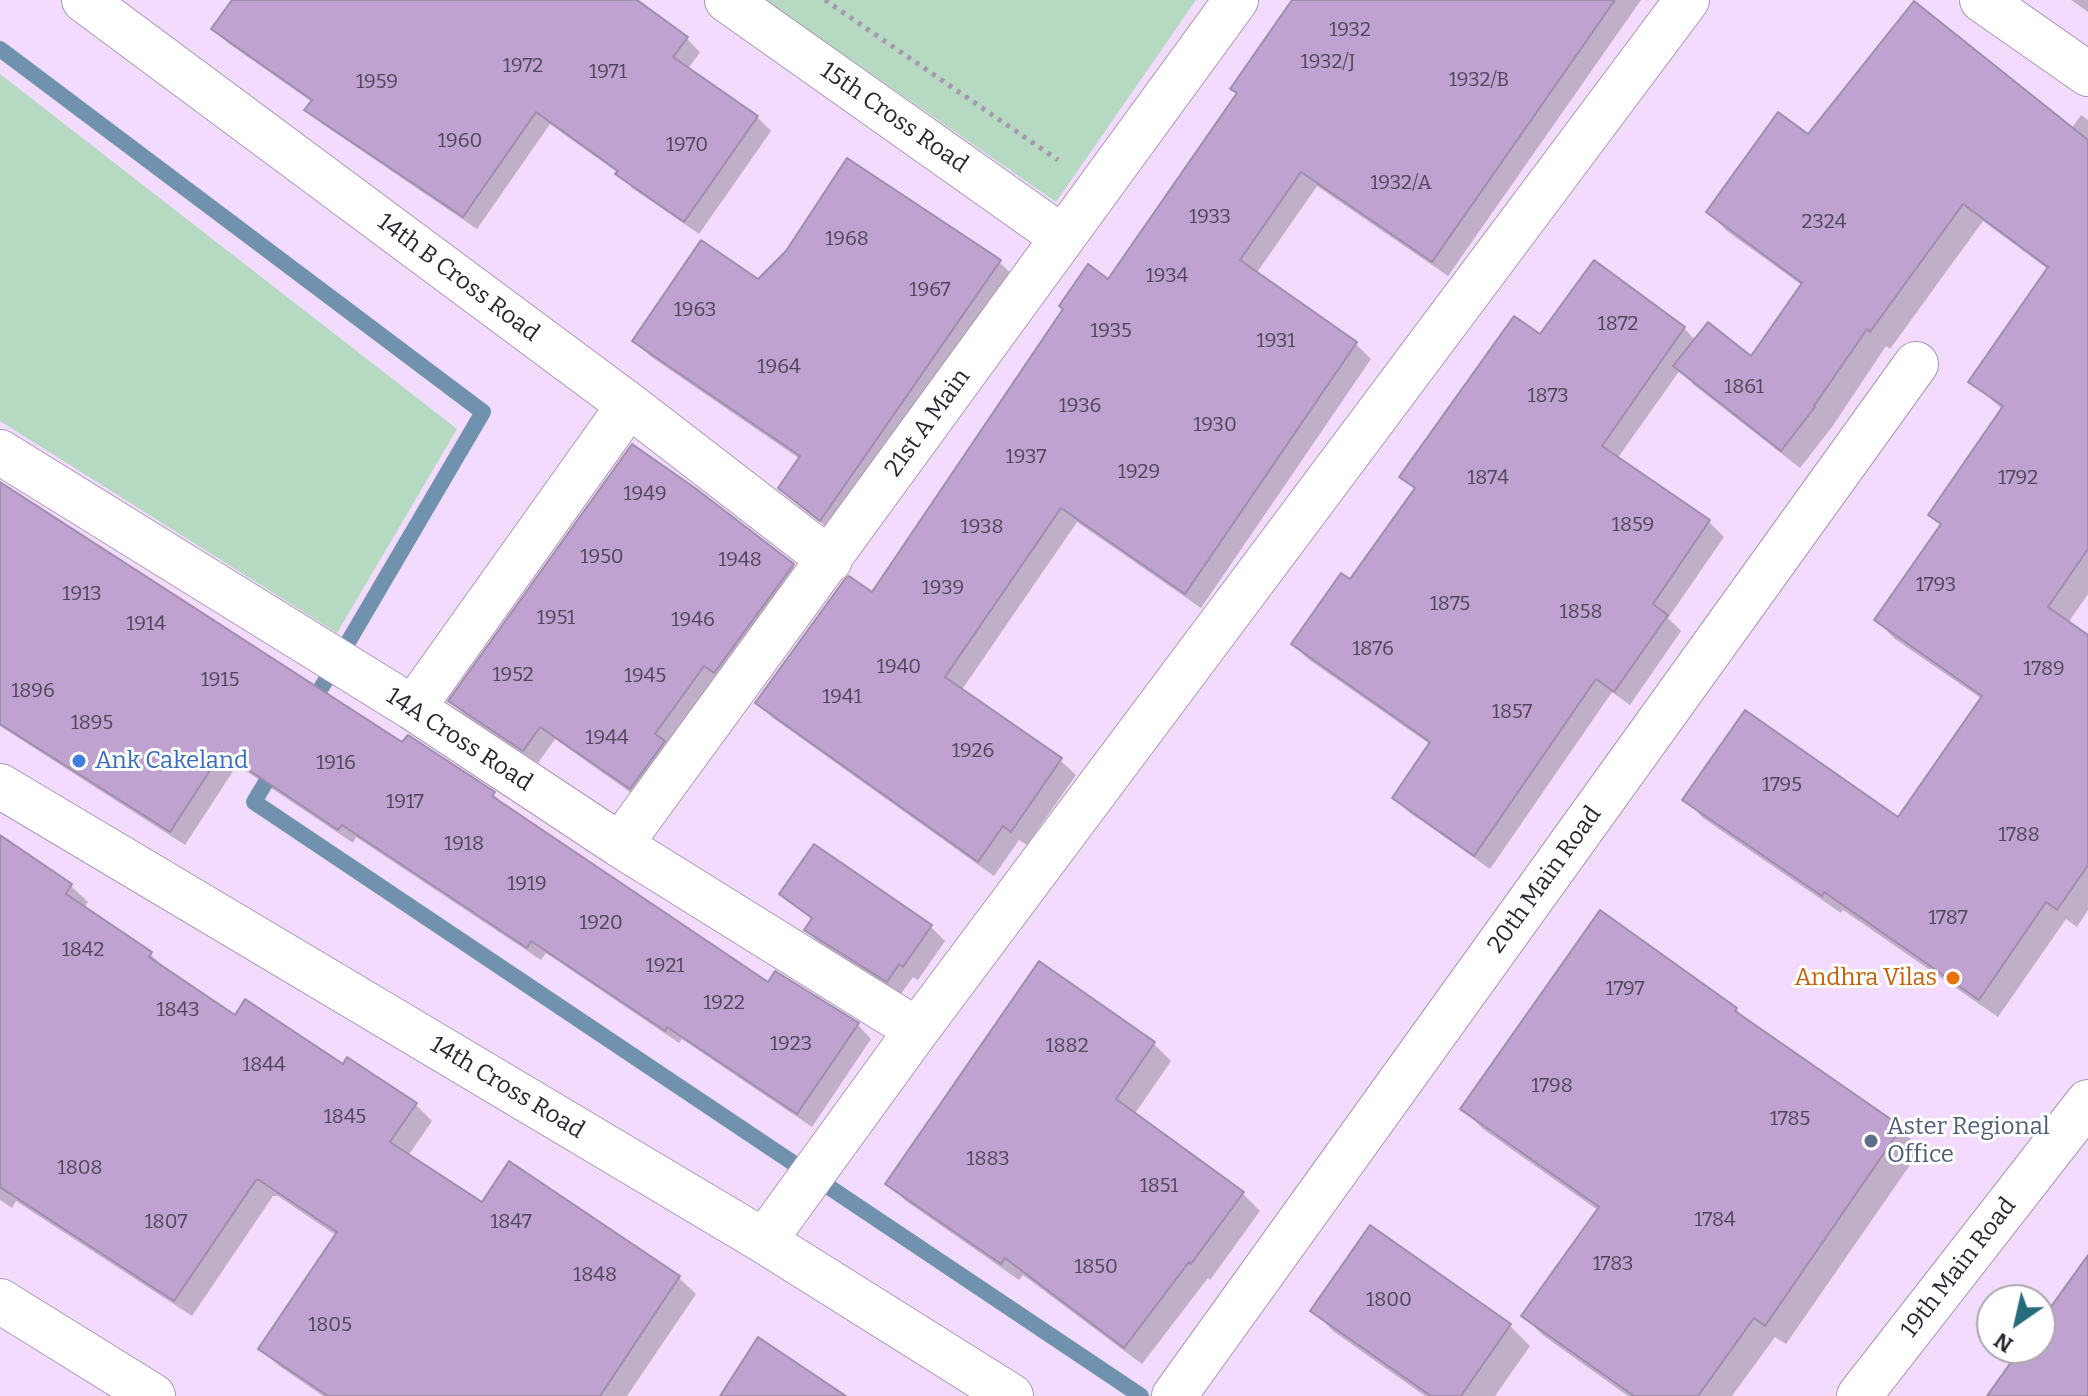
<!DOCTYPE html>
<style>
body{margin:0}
#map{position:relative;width:2088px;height:1396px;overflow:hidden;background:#f2dbfc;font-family:Bitter,serif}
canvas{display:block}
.north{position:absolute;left:1976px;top:1284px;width:80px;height:80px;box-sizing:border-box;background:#fff;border:2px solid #aba8ad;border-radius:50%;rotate:214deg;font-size:22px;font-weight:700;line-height:32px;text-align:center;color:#2d2531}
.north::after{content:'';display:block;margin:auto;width:28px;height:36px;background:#276c7c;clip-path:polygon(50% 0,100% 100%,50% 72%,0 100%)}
</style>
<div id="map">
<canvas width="2088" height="1396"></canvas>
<div class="north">N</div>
</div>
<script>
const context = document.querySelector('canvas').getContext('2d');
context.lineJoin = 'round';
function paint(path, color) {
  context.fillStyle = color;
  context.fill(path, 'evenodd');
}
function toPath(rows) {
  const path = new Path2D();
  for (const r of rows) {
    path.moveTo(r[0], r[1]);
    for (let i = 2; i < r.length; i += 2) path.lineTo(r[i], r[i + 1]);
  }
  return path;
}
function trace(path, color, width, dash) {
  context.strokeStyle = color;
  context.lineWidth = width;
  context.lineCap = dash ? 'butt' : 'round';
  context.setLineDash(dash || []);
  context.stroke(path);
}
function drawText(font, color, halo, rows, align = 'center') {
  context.font = font + ' Bitter,serif';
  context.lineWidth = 6;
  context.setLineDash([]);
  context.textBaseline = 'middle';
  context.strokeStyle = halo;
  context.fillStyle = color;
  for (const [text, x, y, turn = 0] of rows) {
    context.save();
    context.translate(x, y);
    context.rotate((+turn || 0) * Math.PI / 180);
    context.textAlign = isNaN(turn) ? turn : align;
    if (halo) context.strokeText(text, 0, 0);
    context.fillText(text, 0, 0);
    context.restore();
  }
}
const green = toPath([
 [765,0,1196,0,1056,202],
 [0,74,457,429,337,633,0,421]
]);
const shadow = toPath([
 [234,0,633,0,686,38,700,52,688,69,757,117,771,131,699,234,632,188,618,173,550,124,477,229,321,123,307,110,312,102,228,43,214,29],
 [1299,0,1641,0,1448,276,1317,186,1256,274,1356,344,1371,359,1201,608,1077,522,961,691,1060,760,1076,775,1027,845,1019,840,994,876,773,718,757,702,873,595,1109,282,1239,94],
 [2071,0,2088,0,2088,12],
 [2081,115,2088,120,2088,594,2068,623,2088,637,2088,910,2077,927,2066,919,1998,1017,1843,910,1841,913,1703,818,1685,799,1899,820,1982,699,1895,639,1876,620,1942,526,1931,515,2003,410,1971,381,2049,270,1983,221,1890,349,1886,346,1832,427,1800,468,1694,385,1680,370,1617,459,1709,522,1724,537,1668,618,1681,631,1630,705,1612,692,1490,869,1409,812,1394,798,1431,745,1308,659,1293,644,1351,582,1416,490,1402,477,1540,336,1684,328,1696,341,1752,359,1803,286,1727,231,1709,212,1808,137,2071,129],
 [999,262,1015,277,836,535,780,488,800,459,650,356,634,340,758,282],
 [0,485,403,744,493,794,507,807,769,985,858,1025,871,1039,812,1127,682,1039,679,1043,546,953,541,960,356,837,353,843,237,765,185,845,0,726],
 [793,565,807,579,644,802,555,739,538,763,465,715,451,701],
 [0,838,71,886,88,902,84,908,150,954,167,970,235,1017,343,1067,415,1104,432,1121,408,1156,482,1205,510,1164,679,1278,696,1294,627,1396,323,1396,278,1365,261,1349,337,1236,278,1196,273,1196,192,1316,16,1201,12,1208,0,1200],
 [815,847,931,927,945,941,918,980,913,977,901,994,820,944,806,930,813,920,782,894],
 [1736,1009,1750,1024,1900,1129,1921,1149,1786,1344,1775,1337,1732,1396,1628,1396,1544,1336,1523,1316,1599,1211,1483,1129,1463,1109],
 [1154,1044,1171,1061,1134,1115,1242,1193,1260,1211,1210,1280,1208,1278,1142,1364,1023,1275,1019,1280,906,1201,888,1184],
 [1313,1310,1510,1326,1530,1346,1495,1396,1425,1396,1333,1331]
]);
const stream = toPath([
 [0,49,483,412,310,707],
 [276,765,254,802,1141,1396]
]);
const building = toPath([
 [232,0,637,0,688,37,673,57,758,116,684,222,615,174,618,171,536,112,463,217,304,110,312,100,211,29,232,0],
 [1292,0,1615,0,1432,262,1301,172,1240,260,1357,342,1185,594,1061,508,945,677,1062,758,1011,832,1003,826,978,862,755,703,845,579,849,576,872,592,1063,309,1059,306,1088,264,1108,279,1237,93,1230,89,1292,0],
 [1914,1,2088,140,2088,549,2048,607,2088,635,2088,865,2057,910,2046,902,1979,1000,1824,892,1822,896,1682,800,1745,710,1898,817,1982,696,1874,620,1941,524,1928,515,2003,406,1968,382,2048,267,1963,204,1870,332,1867,329,1814,406,1815,407,1781,451,1673,366,1708,322,1751,356,1802,283,1706,212,1778,112,1808,134,1914,1],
 [847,158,1001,260,820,521,778,488,800,456,632,341,701,240,758,279,786,251,847,158],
 [1594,260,1685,327,1602,446,1710,520,1653,604,1668,615,1614,692,1596,679,1474,856,1392,798,1430,742,1291,644,1341,573,1350,579,1415,488,1399,477,1514,316,1540,334,1594,260],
 [632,444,695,488,794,564,714,673,704,666,655,734,665,741,630,789,540,727,523,751,448,701,632,444],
 [0,482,402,742,408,735,495,792,492,796,768,982,775,971,859,1023,797,1114,667,1027,665,1031,531,941,527,948,342,825,338,830,222,752,170,832,0,724,0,482],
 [0,835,72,884,66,894,152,952,149,957,235,1015,245,999,343,1064,347,1057,417,1103,390,1142,482,1202,509,1161,680,1276,600,1396,328,1396,258,1349,337,1232,259,1180,256,1180,174,1301,0,1187,0,835],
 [814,844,932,925,903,967,899,964,887,982,804,930,812,918,779,894,814,844],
 [1600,910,1737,1008,1735,1011,1902,1127,1765,1326,1754,1318,1698,1396,1634,1396,1521,1316,1599,1207,1460,1109,1600,910],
 [1039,961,1155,1042,1116,1099,1244,1192,1191,1264,1189,1262,1124,1348,1005,1258,1001,1264,885,1184,1039,961],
 [1370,1225,1511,1324,1461,1396,1431,1396,1310,1311,1370,1225],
 [2088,1255,2088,1396,1987,1396,2021,1348,2040,1348,2040,1322,2088,1255],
 [758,1337,846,1396,720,1396,758,1337]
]);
const path = toPath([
 [825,0,1058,160]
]);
const street = toPath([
 [84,0,629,405,830,560],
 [727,0,1062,237],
 [1982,0,2088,74],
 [0,452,413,708,620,845,917,1030],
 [413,708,629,405],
 [0,786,764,1241,1011,1396],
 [620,845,1236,0],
 [764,1241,917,1030,1687,0],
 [1174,1396,1916,364]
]);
const secondary = toPath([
 [0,1301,153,1396],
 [1859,1396,2088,1102]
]);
const markers = [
 [79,761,8,"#3f7fe0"],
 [1953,978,8,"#e8710a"],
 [1871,1141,8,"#5c6f8a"]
];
const numberNames = [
 ["1932",1350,30],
 ["1932/J",1328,62],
 ["1972",523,66],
 ["1971",608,72],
 ["1932/B",1479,80],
 ["1959",377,82],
 ["1960",460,141],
 ["1970",687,145],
 ["1932/A",1401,183],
 ["1933",1210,217],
 ["2324",1824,222],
 ["1968",847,239],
 ["1934",1167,276],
 ["1967",930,290],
 ["1963",695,310],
 ["1872",1618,324],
 ["1935",1111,331],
 ["1931",1276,341],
 ["1964",779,367],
 ["1861",1744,387],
 ["1873",1548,396],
 ["1936",1080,406],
 ["1930",1215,425],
 ["1937",1026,457],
 ["1929",1139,472],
 ["1874",1488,478],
 ["1792",2018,478],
 ["1949",645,494],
 ["1859",1633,525],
 ["1938",982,527],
 ["1950",602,557],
 ["1948",740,560],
 ["1793",1936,585],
 ["1939",943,588],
 ["1913",82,594],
 ["1875",1450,604],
 ["1858",1581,612],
 ["1951",556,618],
 ["1946",693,620],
 ["1914",146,624],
 ["1876",1373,649],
 ["1940",899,667],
 ["1789",2044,669],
 ["1952",513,675],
 ["1945",645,676],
 ["1915",220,680],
 ["1896",33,691],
 ["1941",842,697],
 ["1857",1512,712],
 ["1895",92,723],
 ["1944",607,738],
 ["1926",973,751],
 ["1916",336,763],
 ["1795",1782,785],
 ["1917",405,802],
 ["1788",2019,835],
 ["1918",464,844],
 ["1919",527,884],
 ["1787",1948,918],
 ["1920",601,923],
 ["1842",83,950],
 ["1921",665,966],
 ["1797",1625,989],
 ["1922",724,1003],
 ["1843",178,1010],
 ["1923",791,1044],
 ["1882",1067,1046],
 ["1844",264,1065],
 ["1798",1552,1086],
 ["1845",345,1117],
 ["1785",1790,1119],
 ["1883",988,1159],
 ["1808",80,1168],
 ["1851",1159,1186],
 ["1784",1715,1220],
 ["1807",166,1222],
 ["1847",511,1222],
 ["1783",1613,1264],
 ["1850",1096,1267],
 ["1848",595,1275],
 ["1800",1389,1300],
 ["1805",330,1325]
];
const streetNames = [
 ["15th Cross Road",894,118,35],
 ["14th B Cross Road",458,278,37],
 ["21st A Main",928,423,-54],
 ["14A Cross Road",459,740,33],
 ["20th Main Road",1545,880,-54],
 ["14th Cross Road",507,1088,31],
 ["19th Main Road",1959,1268,-52]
];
const shopNames = [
 ["Ank Cakeland",95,761]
];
const foodNames = [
 ["Andhra Vilas",1937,978]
];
const serviceNames = [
 ["Aster Regional",1887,1127],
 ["Office",1887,1155]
];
paint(green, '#b6d9c2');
paint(shadow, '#0003');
trace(stream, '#7192ae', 16);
paint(building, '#c0a2d1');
trace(building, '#a08cab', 2);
trace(street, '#ab96b4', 46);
trace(secondary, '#ab96b4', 46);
trace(path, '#a897b0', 5, [4, 6]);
trace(street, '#fff', 44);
trace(secondary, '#fff', 44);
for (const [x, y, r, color] of markers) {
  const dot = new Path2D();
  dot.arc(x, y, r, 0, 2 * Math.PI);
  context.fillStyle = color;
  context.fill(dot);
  trace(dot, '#fff', 3);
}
drawText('20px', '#524459', null, numberNames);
drawText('24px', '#2d2531', '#fff', streetNames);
drawText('24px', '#366cbe', '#fff', shopNames, 'left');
drawText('24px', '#c56008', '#fff', foodNames, 'right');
drawText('24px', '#4e5e75', '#fff', serviceNames, 'left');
</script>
